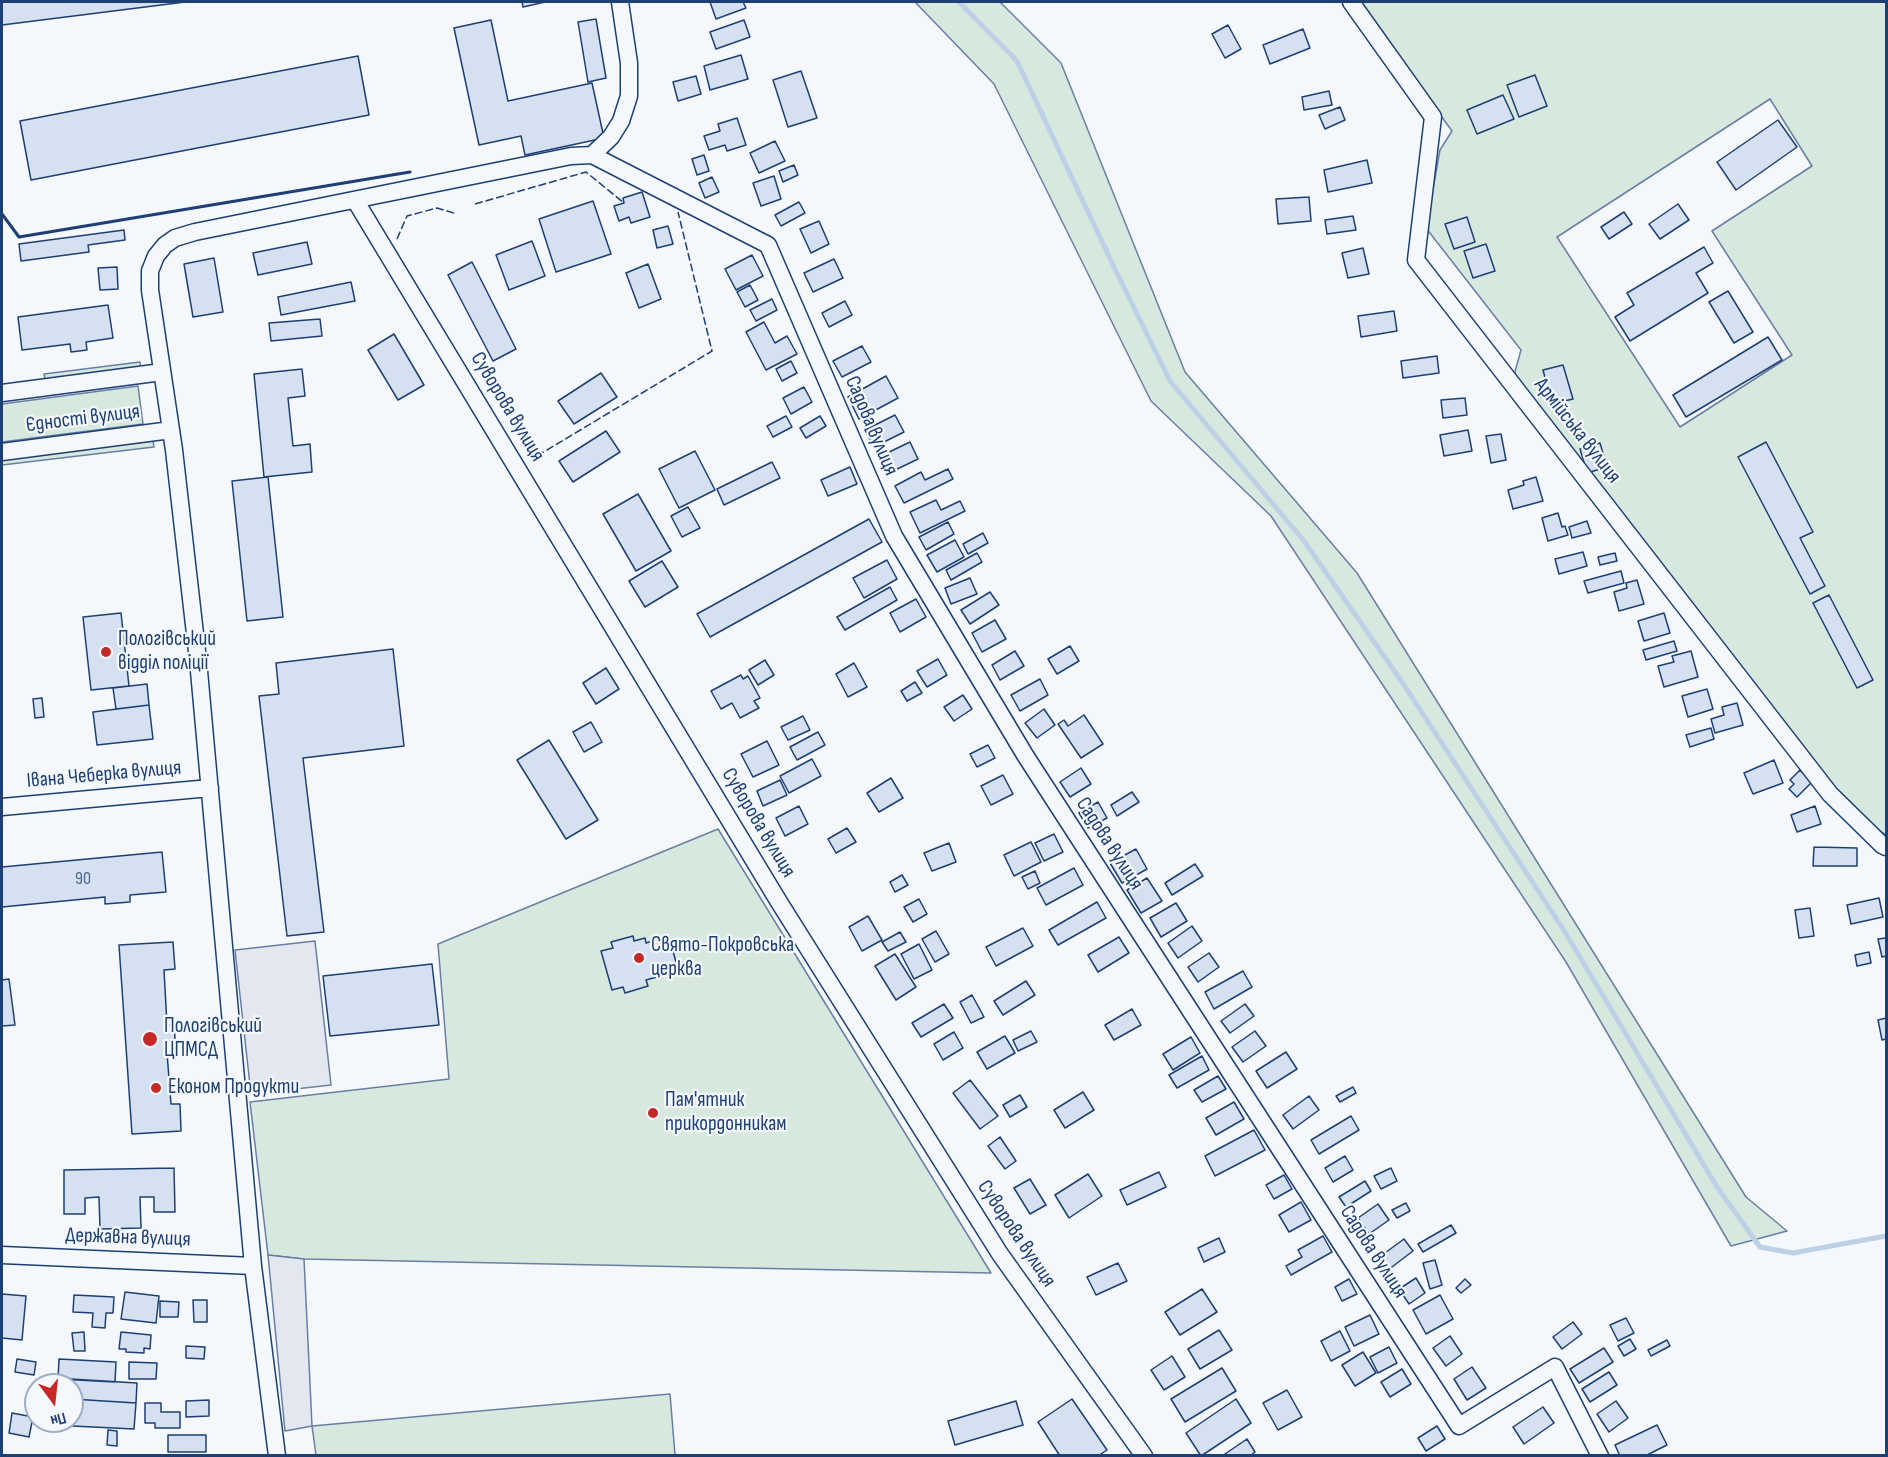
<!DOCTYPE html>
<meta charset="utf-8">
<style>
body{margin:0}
#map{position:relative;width:1888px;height:1457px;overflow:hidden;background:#f4f7fb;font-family:"Sofia Sans Condensed",sans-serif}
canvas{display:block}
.frame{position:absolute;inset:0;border:3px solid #1d3f73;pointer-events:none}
.north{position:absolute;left:24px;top:1373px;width:60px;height:60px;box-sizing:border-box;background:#f4f7fb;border:2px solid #9eadc5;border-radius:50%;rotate:165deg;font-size:16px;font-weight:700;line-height:24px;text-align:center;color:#1d3f73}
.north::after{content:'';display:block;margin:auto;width:21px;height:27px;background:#c62828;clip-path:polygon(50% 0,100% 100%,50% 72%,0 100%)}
</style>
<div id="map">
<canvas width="1888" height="1457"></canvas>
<div class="frame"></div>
<div class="north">Пн</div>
</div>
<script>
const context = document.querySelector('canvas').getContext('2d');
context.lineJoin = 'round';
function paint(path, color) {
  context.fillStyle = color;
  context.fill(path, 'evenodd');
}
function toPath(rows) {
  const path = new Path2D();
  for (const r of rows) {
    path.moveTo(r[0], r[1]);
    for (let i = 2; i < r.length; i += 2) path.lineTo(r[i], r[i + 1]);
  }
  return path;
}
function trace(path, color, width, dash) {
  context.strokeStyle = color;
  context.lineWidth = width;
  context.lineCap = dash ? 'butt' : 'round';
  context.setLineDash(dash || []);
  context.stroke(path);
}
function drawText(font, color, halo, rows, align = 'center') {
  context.font = font + ' "Sofia Sans Condensed",sans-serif';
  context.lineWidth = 4.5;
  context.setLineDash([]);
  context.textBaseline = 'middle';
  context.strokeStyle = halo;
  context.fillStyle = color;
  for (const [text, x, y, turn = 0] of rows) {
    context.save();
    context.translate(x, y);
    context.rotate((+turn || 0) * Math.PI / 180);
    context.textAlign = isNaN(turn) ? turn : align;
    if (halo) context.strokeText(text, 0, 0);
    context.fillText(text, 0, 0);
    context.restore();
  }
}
const green = toPath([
 [915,2,1000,2,1061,63,1185,372,1357,573,1746,1197,1787,1231,1731,1246,1566,962,1271,516,1151,401,994,84,915,2],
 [1358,2,1886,2,1886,835,1871,826,1805,756,1513,379,1521,350,1426,228,1440,150,1452,131,1358,2],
 [1770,99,1812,166,1712,231,1792,355,1680,427,1557,237,1770,99],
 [140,362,141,369,45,380,44,374,140,362],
 [138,386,143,424,2,442,2,404,138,386],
 [153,441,154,447,2,465,2,459,153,441],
 [718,829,991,1273,304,1259,268,1255,250,1102,449,1079,438,944,718,829],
 [670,1394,675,1455,316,1455,312,1426,670,1394]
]);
const parking = toPath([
 [315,941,331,1085,251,1094,235,950,315,941],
 [268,1255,304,1259,312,1426,285,1431,268,1255]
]);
const stream = toPath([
 [959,2,1017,61,1113,265,1170,381,1304,541,1402,682,1565,932,1717,1187,1760,1247,1793,1253,1886,1236]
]);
const building = toPath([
 [2,2,185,2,2,25,2,2],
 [522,2,545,2,523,7,522,2],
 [710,2,743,2,746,8,716,19,710,2],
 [596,19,606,78,588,82,578,22,596,19],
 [491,20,508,101,592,83,604,138,525,155,521,136,479,145,454,28,491,20],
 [744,20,750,37,716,49,710,32,744,20],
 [1228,25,1241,49,1225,58,1212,34,1228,25],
 [1303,29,1310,48,1270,64,1263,45,1303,29],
 [741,55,748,79,710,90,704,66,741,55],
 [358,56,369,115,31,180,20,121,358,56],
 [801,71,817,118,788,127,773,80,801,71],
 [1535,75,1547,106,1519,117,1507,85,1535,75],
 [696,76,701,94,678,101,673,82,696,76],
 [1329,91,1332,105,1304,110,1302,97,1329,91],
 [1503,95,1514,119,1477,134,1467,110,1503,95],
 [1340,107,1345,120,1325,129,1319,115,1340,107],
 [737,118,746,145,727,151,725,145,709,150,704,136,720,131,718,124,737,118],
 [1778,120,1797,147,1736,190,1717,162,1778,120],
 [775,141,785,161,759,173,750,153,775,141],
 [704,155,709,171,697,175,692,159,704,155],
 [1367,160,1372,183,1328,192,1324,170,1367,160],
 [794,165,798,175,783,182,779,171,794,165],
 [774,176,781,199,761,206,753,183,774,176],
 [712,177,719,192,705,198,699,183,712,177],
 [642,192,650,217,631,223,629,217,619,221,614,206,624,203,623,198,642,192],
 [1309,197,1311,221,1278,224,1276,199,1309,197],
 [593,201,611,254,556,272,539,219,593,201],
 [799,202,805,213,781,226,775,215,799,202],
 [1678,204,1689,220,1660,239,1649,224,1678,204],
 [1624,212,1632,224,1609,239,1601,227,1624,212],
 [1353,216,1356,230,1327,234,1325,220,1353,216],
 [1467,217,1475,242,1454,249,1445,224,1467,217],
 [819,221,829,244,811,253,800,229,819,221],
 [668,226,673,244,657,248,653,230,668,226],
 [124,230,125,240,88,245,89,252,21,261,19,244,124,230],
 [532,241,545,276,509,290,496,255,532,241],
 [307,242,312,264,258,275,253,253,307,242],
 [1486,244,1495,271,1473,278,1464,251,1486,244],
 [1704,247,1713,263,1696,273,1708,293,1630,341,1615,317,1634,305,1627,293,1704,247],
 [1363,248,1369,274,1348,278,1342,253,1363,248],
 [752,255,763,276,736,290,725,269,752,255],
 [214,258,223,312,193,317,184,264,214,258],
 [834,259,843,278,813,292,804,273,834,259],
 [472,262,516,349,493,361,448,275,472,262],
 [648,264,661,299,639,308,626,273,648,264],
 [117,267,118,289,100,290,98,268,117,267],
 [351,282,355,301,281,315,278,297,351,282],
 [750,285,758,300,745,307,737,292,750,285],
 [1728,291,1753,332,1734,343,1709,302,1728,291],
 [772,299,777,310,756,321,750,310,772,299],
 [845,301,852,315,829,327,822,313,845,301],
 [108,305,113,338,86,342,87,350,71,352,70,344,22,350,18,317,108,305],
 [1394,311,1397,331,1361,337,1358,316,1394,311],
 [320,319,322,336,271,341,269,323,320,319],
 [764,322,775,343,787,336,797,354,766,370,746,332,764,322],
 [394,334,424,385,398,400,368,350,394,334],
 [1768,337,1782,360,1686,417,1673,395,1768,337],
 [862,346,871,362,842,377,833,361,862,346],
 [1437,356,1439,373,1403,378,1401,361,1437,356],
 [791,361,797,373,782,381,776,369,791,361],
 [1563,365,1573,399,1552,404,1543,370,1563,365],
 [302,369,305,396,288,398,293,446,310,444,312,472,264,477,254,374,302,369],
 [601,373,617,397,574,424,558,401,601,373],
 [886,376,898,398,859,419,848,397,886,376],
 [804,387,812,402,791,414,783,398,804,387],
 [1465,398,1467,415,1443,418,1441,400,1465,398],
 [895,415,904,432,874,447,865,430,895,415],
 [786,416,792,427,773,437,767,426,786,416],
 [820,416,826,426,806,438,800,428,820,416],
 [1468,430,1472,451,1444,456,1440,435,1468,430],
 [606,431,620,452,573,482,559,461,606,431],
 [1501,434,1506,460,1491,463,1486,436,1501,434],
 [910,442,918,459,889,473,881,456,910,442],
 [1766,442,1813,532,1800,538,1825,586,1810,594,1738,457,1766,442],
 [1600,443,1607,467,1587,473,1580,449,1600,443],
 [695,451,715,490,679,508,659,469,695,451],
 [772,462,780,478,724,505,717,489,772,462],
 [850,467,857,484,828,496,821,480,850,467],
 [948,469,953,479,904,503,895,486,921,472,925,480,948,469],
 [268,477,283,617,247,621,232,481,268,477],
 [1536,477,1543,501,1513,509,1508,490,1524,485,1523,481,1536,477],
 [638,494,671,551,636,571,603,514,638,494],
 [936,500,941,510,960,501,965,511,920,533,910,512,936,500],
 [688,507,700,528,682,537,671,516,688,507],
 [1558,513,1562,527,1565,526,1568,535,1548,541,1542,518,1558,513],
 [869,519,882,542,710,637,697,614,869,519],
 [1587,521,1591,533,1572,538,1569,527,1587,521],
 [948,522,954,534,926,550,919,537,948,522],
 [983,533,988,543,968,554,963,544,983,533],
 [955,540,964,557,937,572,927,555,955,540],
 [1583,552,1587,566,1559,574,1555,559,1583,552],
 [977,553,982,562,951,580,946,570,977,553],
 [1615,553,1617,561,1600,565,1598,557,1615,553],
 [887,560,897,579,864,598,853,578,887,560],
 [662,561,678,587,645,607,629,581,662,561],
 [1621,571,1624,583,1588,593,1584,581,1621,571],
 [970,578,977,594,951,604,945,588,970,578],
 [1637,580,1644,604,1619,611,1614,592,1627,588,1626,583,1637,580],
 [890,587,897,600,845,630,837,617,890,587],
 [990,592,999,605,970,624,961,610,990,592],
 [1829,595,1873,680,1857,688,1813,603,1829,595],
 [916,599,926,617,900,632,890,613,916,599],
 [121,613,129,686,91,690,83,617,121,613],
 [1664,613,1670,633,1644,641,1638,621,1664,613],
 [995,620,1006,639,982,652,972,633,995,620],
 [1674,641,1677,651,1646,660,1643,650,1674,641],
 [1070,646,1079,661,1057,674,1048,659,1070,646],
 [393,649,404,746,303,758,324,932,287,936,259,696,279,694,276,663,393,649],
 [1015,651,1024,666,1000,680,992,665,1015,651],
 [1691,651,1698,677,1664,687,1658,666,1674,662,1672,656,1691,651],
 [938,659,947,675,927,687,917,671,938,659],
 [765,660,774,675,758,685,749,670,765,660],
 [854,663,867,687,848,697,836,674,854,663],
 [606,668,619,689,596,704,583,683,606,668],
 [741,675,743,679,748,676,760,698,754,701,759,708,740,718,732,703,721,709,711,691,741,675],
 [1040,679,1048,695,1020,711,1011,695,1040,679],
 [915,682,922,693,907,701,901,691,915,682],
 [147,684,149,705,116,709,113,688,147,684],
 [1707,689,1713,709,1688,717,1682,696,1707,689],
 [963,695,972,709,954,721,944,707,963,695],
 [42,698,44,717,35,718,33,699,42,698],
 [1737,703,1743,725,1715,733,1711,719,1724,715,1722,707,1737,703],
 [149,705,153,739,97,745,93,712,149,705],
 [1044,709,1055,725,1037,738,1025,723,1044,709],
 [1084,715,1103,744,1081,758,1058,724,1064,720,1068,726,1084,715],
 [803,716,810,730,788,740,781,727,803,716],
 [591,722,602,742,584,752,573,732,591,722],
 [1711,728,1714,739,1690,747,1686,735,1711,728],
 [818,732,825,745,797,760,790,747,818,732],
 [549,740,598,820,566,839,517,760,549,740],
 [767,741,779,765,753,777,741,754,767,741],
 [988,745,995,758,977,767,970,754,988,745],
 [812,759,821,776,789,793,780,776,812,759],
 [1774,760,1783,783,1753,794,1744,773,1774,760],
 [1081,768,1091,784,1070,797,1060,782,1081,768],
 [1800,770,1812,782,1797,797,1789,789,1794,784,1790,780,1800,770],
 [1003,775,1013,794,991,805,981,786,1003,775],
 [891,778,903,798,879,812,867,793,891,778],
 [780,780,787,795,763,806,757,791,780,780],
 [1132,792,1139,802,1117,816,1111,805,1132,792],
 [1098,802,1107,818,1088,828,1079,813,1098,802],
 [799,806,808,824,785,836,776,818,799,806],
 [1815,806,1821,824,1797,832,1791,815,1815,806],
 [847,828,856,842,836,853,828,839,847,828],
 [1054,834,1063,852,1044,861,1035,843,1054,834],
 [1031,842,1041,862,1014,876,1004,855,1031,842],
 [949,843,956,862,932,871,924,853,949,843],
 [1814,847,1857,848,1857,866,1813,866,1814,847],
 [1136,849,1147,869,1122,883,1110,863,1136,849],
 [162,852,166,892,130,895,130,902,105,904,105,897,2,907,2,867,162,852],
 [1195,864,1203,876,1172,895,1165,883,1195,864],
 [1074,868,1083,885,1046,905,1037,888,1074,868],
 [1035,871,1040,883,1028,889,1022,877,1035,871],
 [902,875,908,885,895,892,890,882,902,875],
 [1147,878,1162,901,1141,913,1127,890,1147,878],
 [1879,898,1883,917,1851,924,1847,905,1879,898],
 [919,899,927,914,913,922,904,907,919,899],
 [1097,902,1106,918,1058,945,1049,930,1097,902],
 [1176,903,1187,921,1161,937,1150,918,1176,903],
 [1810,908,1814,936,1799,938,1795,910,1810,908],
 [868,916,882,940,862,951,849,927,868,916],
 [1192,926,1202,941,1178,958,1168,943,1192,926],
 [1023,928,1033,946,996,966,986,947,1023,928],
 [936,931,949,954,935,962,922,939,936,931],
 [900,932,906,942,888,951,882,942,900,932],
 [633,936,634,941,645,938,646,943,669,936,677,966,655,972,657,977,646,980,648,986,625,993,623,987,612,990,601,951,613,948,611,942,633,936],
 [1119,937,1129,953,1098,972,1088,955,1119,937],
 [1886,938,1886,956,1882,957,1878,939,1886,938],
 [173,942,175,969,164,970,167,1025,174,1025,176,1052,167,1053,171,1104,180,1104,181,1131,132,1134,119,945,173,942],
 [919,944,932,970,914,979,901,954,919,944],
 [1869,952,1871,963,1857,966,1855,955,1869,952],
 [1209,953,1219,967,1198,982,1188,967,1209,953],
 [895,954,916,987,896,1000,875,966,895,954],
 [432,964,439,1025,330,1036,323,976,432,964],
 [1243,971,1252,987,1214,1009,1205,992,1243,971],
 [9,979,15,1025,2,1026,2,980,9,979],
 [1026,981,1035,995,1003,1015,994,1001,1026,981],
 [972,995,984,1017,971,1023,960,1002,972,995],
 [944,1004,953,1018,921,1037,912,1023,944,1004],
 [1245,1004,1254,1016,1230,1033,1221,1021,1245,1004],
 [1132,1009,1141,1025,1114,1040,1105,1025,1132,1009],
 [1886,1018,1886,1039,1882,1040,1878,1020,1886,1018],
 [1031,1031,1037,1042,1018,1051,1013,1040,1031,1031],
 [1255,1031,1266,1046,1243,1062,1232,1047,1255,1031],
 [954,1032,963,1048,943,1060,934,1044,954,1032],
 [1005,1036,1015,1053,987,1069,977,1052,1005,1036],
 [1191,1037,1200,1053,1173,1070,1163,1054,1191,1037],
 [1286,1052,1297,1069,1267,1088,1256,1071,1286,1052],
 [1202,1056,1209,1070,1177,1088,1169,1075,1202,1056],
 [1218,1076,1226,1089,1202,1102,1194,1090,1218,1076],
 [970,1080,998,1116,980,1129,953,1093,970,1080],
 [1353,1087,1356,1093,1340,1102,1336,1096,1353,1087],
 [1083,1092,1094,1110,1065,1128,1054,1110,1083,1092],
 [1020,1095,1027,1107,1010,1117,1003,1105,1020,1095],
 [1309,1096,1319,1110,1293,1129,1283,1115,1309,1096],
 [1234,1102,1244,1119,1216,1135,1206,1118,1234,1102],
 [1351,1116,1359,1130,1319,1154,1311,1140,1351,1116],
 [1254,1130,1265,1150,1215,1176,1205,1156,1254,1130],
 [1000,1137,1016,1161,1005,1169,988,1146,1000,1137],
 [1345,1156,1353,1170,1333,1182,1325,1168,1345,1156],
 [174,1168,175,1212,154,1212,154,1197,140,1197,141,1228,100,1229,99,1197,85,1198,85,1214,64,1214,64,1170,174,1168],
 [1391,1168,1397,1181,1381,1189,1374,1176,1391,1168],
 [1159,1172,1166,1187,1127,1205,1120,1190,1159,1172],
 [1088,1174,1102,1196,1069,1218,1055,1195,1088,1174],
 [1284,1175,1292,1189,1274,1199,1266,1185,1284,1175],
 [1030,1179,1046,1205,1030,1214,1014,1188,1030,1179],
 [1365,1181,1371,1191,1346,1207,1339,1197,1365,1181],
 [1301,1202,1311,1220,1289,1232,1279,1215,1301,1202],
 [1406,1203,1410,1211,1397,1218,1392,1210,1406,1203],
 [1378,1204,1389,1220,1369,1234,1358,1218,1378,1204],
 [1451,1225,1456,1233,1423,1252,1418,1244,1451,1225],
 [1323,1236,1332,1252,1291,1275,1286,1266,1302,1257,1298,1250,1323,1236],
 [1219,1238,1225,1252,1204,1262,1198,1248,1219,1238],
 [1404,1239,1413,1251,1388,1270,1378,1258,1404,1239],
 [1435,1260,1442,1285,1430,1289,1423,1263,1435,1260],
 [1118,1263,1127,1281,1096,1295,1087,1277,1118,1263],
 [1416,1278,1425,1293,1409,1304,1399,1289,1416,1278],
 [1349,1279,1357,1294,1342,1301,1335,1287,1349,1279],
 [1465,1279,1471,1285,1461,1293,1456,1288,1465,1279],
 [1202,1289,1217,1312,1180,1335,1165,1312,1202,1289],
 [125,1292,159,1296,156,1323,121,1319,125,1292],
 [2,1294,26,1296,22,1340,2,1338,2,1294],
 [74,1295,114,1297,113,1313,106,1313,105,1328,92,1327,93,1313,73,1312,74,1295],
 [1440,1295,1453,1319,1426,1334,1413,1310,1440,1295],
 [193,1300,207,1300,207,1322,194,1322,193,1300],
 [160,1301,179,1302,178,1317,160,1317,160,1301],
 [1370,1315,1379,1334,1354,1346,1345,1327,1370,1315],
 [1626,1318,1634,1333,1618,1341,1610,1325,1626,1318],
 [1573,1322,1582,1334,1562,1349,1553,1337,1573,1322],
 [1219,1330,1232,1350,1200,1369,1188,1349,1219,1330],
 [1340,1331,1350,1351,1331,1361,1321,1341,1340,1331],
 [84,1332,85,1351,74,1351,72,1333,84,1332],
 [121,1332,151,1335,150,1349,144,1348,144,1353,126,1352,126,1349,119,1349,121,1332],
 [1450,1336,1462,1354,1446,1366,1433,1348,1450,1336],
 [1630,1339,1636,1349,1624,1356,1618,1346,1630,1339],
 [1667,1340,1670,1346,1651,1356,1648,1350,1667,1340],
 [186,1346,205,1347,204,1359,186,1358,186,1346],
 [1389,1347,1397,1363,1378,1373,1370,1357,1389,1347],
 [1604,1348,1613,1362,1579,1383,1570,1369,1604,1348],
 [1363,1352,1376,1373,1355,1386,1342,1365,1363,1352],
 [1172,1356,1185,1377,1164,1390,1151,1370,1172,1356],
 [17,1359,36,1362,34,1375,15,1372,17,1359],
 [59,1359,116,1362,115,1382,58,1379,59,1359],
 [129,1362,157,1363,156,1379,129,1379,129,1362],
 [1472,1367,1486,1388,1467,1400,1454,1379,1472,1367],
 [1222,1368,1236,1391,1185,1422,1171,1399,1222,1368],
 [1402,1369,1411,1384,1390,1397,1381,1382,1402,1369],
 [1609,1372,1617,1385,1590,1402,1582,1389,1609,1372],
 [54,1378,137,1383,136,1403,72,1399,72,1385,54,1385,54,1378],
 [1287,1390,1302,1417,1278,1430,1263,1403,1287,1390],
 [72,1399,136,1403,134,1429,52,1425,52,1421,72,1421,72,1399],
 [1072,1399,1107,1450,1098,1456,1060,1456,1038,1422,1072,1399],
 [1236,1399,1251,1423,1201,1456,1186,1433,1236,1399],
 [209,1400,209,1416,186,1417,186,1401,209,1400],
 [1016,1401,1023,1425,955,1445,948,1421,1016,1401],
 [1616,1401,1628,1418,1609,1432,1597,1414,1616,1401],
 [145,1403,161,1403,161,1412,180,1412,180,1428,155,1428,155,1423,145,1423,145,1403],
 [1543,1407,1554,1423,1524,1444,1513,1427,1543,1407],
 [12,1413,33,1417,29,1437,9,1433,12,1413],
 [1657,1425,1667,1445,1645,1456,1620,1456,1615,1445,1657,1425],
 [1437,1426,1445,1439,1426,1451,1418,1438,1437,1426],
 [108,1430,117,1431,117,1446,107,1445,108,1430],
 [168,1435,206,1435,206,1452,168,1452,168,1435],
 [1247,1439,1255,1452,1250,1456,1222,1456,1247,1439]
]);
const minor = toPath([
 [1351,2,1433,117,1416,260,1830,794,1882,845,1886,847],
 [592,155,768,245,894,536,1025,755,1459,1426,1555,1367,1600,1456],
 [355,200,779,902,1000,1254,1144,1456],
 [2,393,162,372],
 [2,452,171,430],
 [2,807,210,788],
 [2,1255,253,1266],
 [277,1456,253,1266,198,660,174,450,150,290,150,271,156,256,165,245,175,238,195,232,571,156,592,155,611,137,621,121,629,96,629,63,620,2]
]);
const fence = toPath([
 [475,204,586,172,624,203],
 [397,239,407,216,437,208,457,214],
 [537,456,712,351,678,212]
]);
const wall = toPath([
 [2,214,19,237,410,172]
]);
const markers = [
 [106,652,6,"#c62828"],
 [639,958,6,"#c62828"],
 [150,1039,8,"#c62828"],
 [156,1088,6,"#c62828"],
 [653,1113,6,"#c62828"]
];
const numberNames = [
 ["90",83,879]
];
const streetNames = [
 ["Суворова вулиця",507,407,59],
 ["Єдності вулиця",83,419,-7],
 ["Садова вулиця",871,426,67],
 ["Армійська вулиця",1577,431,52],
 ["Івана Чеберка вулиця",104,775,-5],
 ["Суворова вулиця",758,823,59],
 ["Садова вулиця",1109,844,57],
 ["Суворова вулиця",1016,1234,56],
 ["Державна вулиця",128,1238,2],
 ["Садова вулиця",1373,1252,57]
];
const poiNames = [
 ["Пологівський",118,640],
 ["відділ поліції",118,664],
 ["Свято-Покровська",651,946],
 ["церква",651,970],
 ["Пологівський",164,1027],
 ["ЦПМСД",164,1051],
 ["Економ Продукти",168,1088],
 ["Пам'ятник",665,1101],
 ["прикордонникам",665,1125]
];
paint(green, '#d7e8df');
trace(green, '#687fa3', 1.5);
paint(parking, '#e3e8f0');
trace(parking, '#687fa3', 1.5);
trace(stream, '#bed0e5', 5);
paint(building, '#d5e0f0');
trace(building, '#1d3f73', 1.5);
trace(minor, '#1d3f73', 19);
trace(minor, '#f4f7fb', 16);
trace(fence, '#1d3f73', 1.5, [8, 3]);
trace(wall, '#1d3f73', 3);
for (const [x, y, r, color] of markers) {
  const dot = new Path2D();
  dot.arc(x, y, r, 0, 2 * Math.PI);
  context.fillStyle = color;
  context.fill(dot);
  trace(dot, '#f4f7fb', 2);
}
drawText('18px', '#4b6792', null, numberNames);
drawText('21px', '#1d3f73', '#f4f7fb', streetNames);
drawText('21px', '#1d3f73', '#f4f7fb', poiNames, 'left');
</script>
